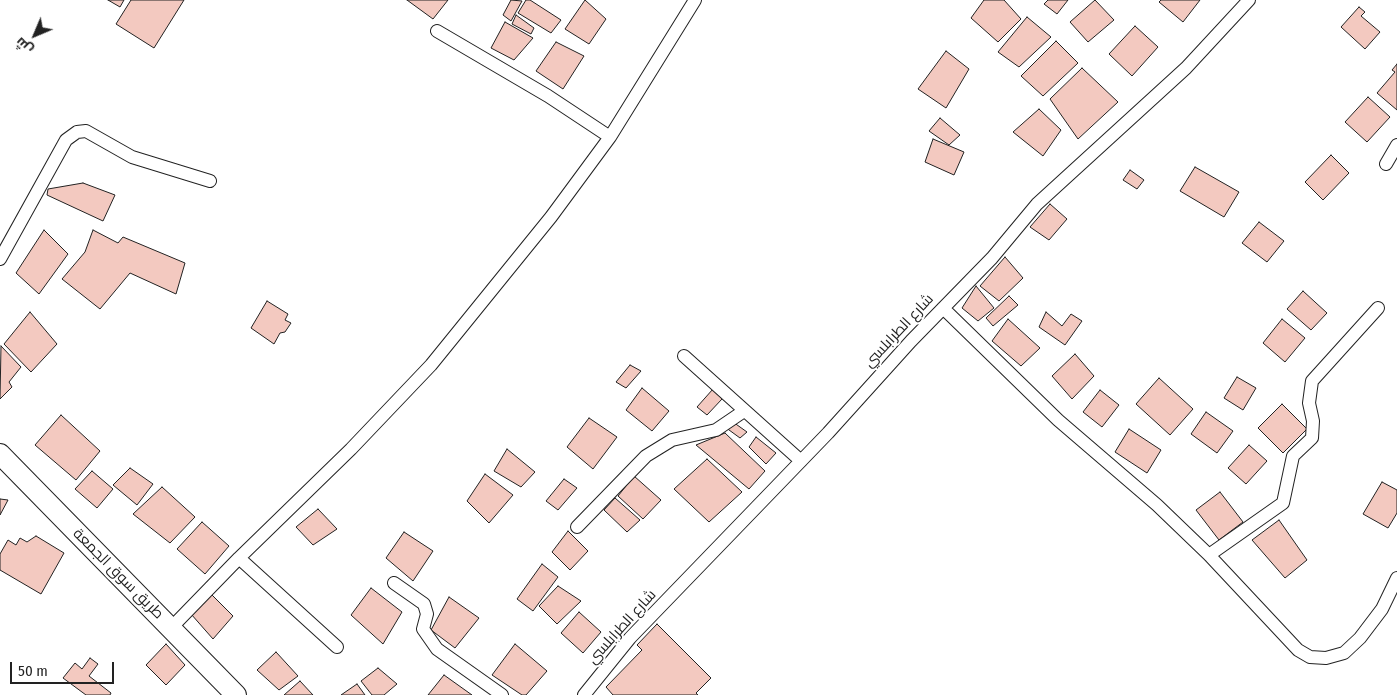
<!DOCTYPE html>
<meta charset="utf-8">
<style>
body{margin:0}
#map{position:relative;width:1397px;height:695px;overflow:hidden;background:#fff;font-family:"Fira Sans Condensed",Cairo,sans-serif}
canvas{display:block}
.north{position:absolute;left:10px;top:10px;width:50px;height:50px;-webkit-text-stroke:4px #fff;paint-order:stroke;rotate:225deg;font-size:14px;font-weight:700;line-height:20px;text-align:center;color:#222}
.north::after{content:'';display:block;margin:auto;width:18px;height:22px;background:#222;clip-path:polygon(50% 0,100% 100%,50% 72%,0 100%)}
.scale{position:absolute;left:10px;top:662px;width:104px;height:22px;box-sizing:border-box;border:2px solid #222;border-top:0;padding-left:6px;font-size:15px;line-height:18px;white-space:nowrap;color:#222;-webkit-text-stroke:4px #fff;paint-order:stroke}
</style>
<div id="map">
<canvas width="1397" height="695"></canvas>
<div class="north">ش</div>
<div class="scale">50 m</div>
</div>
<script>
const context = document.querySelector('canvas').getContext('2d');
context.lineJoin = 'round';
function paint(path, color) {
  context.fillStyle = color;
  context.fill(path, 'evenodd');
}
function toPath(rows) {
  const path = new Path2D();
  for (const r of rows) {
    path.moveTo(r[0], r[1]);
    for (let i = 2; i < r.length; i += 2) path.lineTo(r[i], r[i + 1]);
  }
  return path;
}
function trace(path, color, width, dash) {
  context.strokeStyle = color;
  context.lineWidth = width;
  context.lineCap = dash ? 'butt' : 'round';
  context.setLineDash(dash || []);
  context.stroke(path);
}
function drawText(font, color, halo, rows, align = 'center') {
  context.font = font + ' "Fira Sans Condensed",Cairo,sans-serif';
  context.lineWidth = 4;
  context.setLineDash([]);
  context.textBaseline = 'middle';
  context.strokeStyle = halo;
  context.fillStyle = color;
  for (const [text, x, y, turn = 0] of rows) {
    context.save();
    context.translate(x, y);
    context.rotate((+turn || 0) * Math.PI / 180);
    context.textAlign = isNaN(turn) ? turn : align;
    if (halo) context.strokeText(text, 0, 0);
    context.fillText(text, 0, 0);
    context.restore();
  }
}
const building = toPath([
 [108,0,124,0,120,7,108,0],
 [131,0,184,0,154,48,116,24,131,0],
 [407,0,448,0,433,19,407,0],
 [511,0,522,1,511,21,503,15,511,0],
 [526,0,530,0,561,20,551,33,518,13,526,0],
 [585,0,606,19,589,44,565,29,585,0],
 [984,0,1004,0,1021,19,998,42,971,18,984,0],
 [1048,0,1068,0,1057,14,1044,4,1048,0],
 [1095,0,1114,20,1088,42,1070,22,1095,0],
 [1161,0,1200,0,1183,22,1159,2,1161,0],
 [1359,7,1365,12,1361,16,1380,32,1365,49,1341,27,1359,7],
 [516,15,534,28,531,34,512,24,516,15],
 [1027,17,1051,37,1019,67,998,52,1027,17],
 [505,22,533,38,514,60,491,48,505,22],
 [1135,26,1158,47,1132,76,1109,54,1135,26],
 [1056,41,1078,63,1043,96,1021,76,1056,41],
 [556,42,584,56,563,89,536,71,556,42],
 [946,51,969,69,946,108,918,89,946,51],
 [1397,64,1397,110,1377,93,1395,72,1392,70,1397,64],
 [1082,68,1118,102,1078,139,1050,99,1082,68],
 [1368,97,1390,117,1367,142,1345,122,1368,97],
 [1039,109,1061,130,1043,156,1013,132,1039,109],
 [940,118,960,135,949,145,929,131,940,118],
 [933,139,964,152,954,175,925,162,933,139],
 [1331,155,1349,173,1323,200,1305,182,1331,155],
 [1195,167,1239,192,1224,217,1180,191,1195,167],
 [1130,170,1144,180,1137,189,1123,180,1130,170],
 [83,183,115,195,103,221,47,195,48,189,83,183],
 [1050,204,1067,219,1049,240,1030,227,1050,204],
 [1259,222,1284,241,1267,262,1242,243,1259,222],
 [44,230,68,254,39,294,16,273,44,230],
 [93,230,118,243,123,237,185,263,176,294,130,273,100,309,62,279,85,252,93,230],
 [1005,257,1023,278,999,301,980,286,1005,257],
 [976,286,994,308,978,321,962,308,976,286],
 [1303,291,1327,313,1311,330,1287,309,1303,291],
 [1009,296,1018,305,993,326,986,318,1009,296],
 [267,301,288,314,285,320,291,323,285,332,280,333,274,344,251,328,267,301],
 [30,312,57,344,31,372,4,344,30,312],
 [1046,312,1062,326,1071,314,1082,321,1065,345,1039,327,1046,312],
 [1008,319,1040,348,1021,366,992,341,1008,319],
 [1282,319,1305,338,1285,362,1263,343,1282,319],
 [1,346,21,367,9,382,12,387,0,399,1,346],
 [1075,354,1094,376,1072,399,1052,376,1075,354],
 [630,365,641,371,626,388,616,382,630,365],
 [1237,377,1256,388,1243,410,1224,398,1237,377],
 [1159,378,1193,409,1170,435,1136,404,1159,378],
 [642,388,669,411,652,431,626,410,642,388],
 [713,389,722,399,707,415,697,407,713,389],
 [1100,390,1119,405,1102,427,1083,412,1100,390],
 [1282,404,1307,429,1283,453,1258,428,1282,404],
 [1206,412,1233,431,1217,453,1191,434,1206,412],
 [61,415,100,451,76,480,35,445,61,415],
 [589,418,617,437,593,469,567,447,589,418],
 [733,422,747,432,740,438,725,427,733,422],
 [1129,429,1161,450,1147,473,1115,452,1129,429],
 [725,433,765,471,749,489,696,445,725,433],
 [756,437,776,453,766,464,749,447,756,437],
 [1249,445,1267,461,1246,484,1228,468,1249,445],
 [507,449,535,472,521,487,494,471,507,449],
 [707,459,742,492,709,522,674,489,707,459],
 [130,468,153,484,137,505,113,485,130,468],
 [92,471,113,489,97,508,75,489,92,471],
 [485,474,513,495,489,523,467,501,485,474],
 [634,476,661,500,643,519,618,496,634,476],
 [564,479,577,488,558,510,546,501,564,479],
 [1382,482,1397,490,1397,513,1388,528,1363,514,1382,482],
 [162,487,195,517,170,543,133,514,162,487],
 [1220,492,1243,522,1219,540,1196,510,1220,492],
 [615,498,640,520,627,532,604,510,615,498],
 [0,499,8,500,0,515,0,499],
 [318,509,337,529,313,545,296,527,318,509],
 [1279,520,1307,560,1285,578,1252,540,1279,520],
 [202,522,229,546,205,574,177,549,202,522],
 [568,531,588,551,570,570,552,552,568,531],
 [404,532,433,551,413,581,386,558,404,532],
 [36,536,64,553,41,594,0,570,0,554,8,540,16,545,20,538,27,542,36,536],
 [542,564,558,577,533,611,517,599,542,564],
 [558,586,581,601,557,624,539,606,558,586],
 [371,588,402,612,383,644,351,615,371,588],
 [210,593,233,616,213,639,191,614,210,593],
 [449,597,479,618,455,648,431,630,449,597],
 [579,612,601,632,583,653,561,633,579,612],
 [657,624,711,678,696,693,698,695,613,695,606,687,642,650,637,645,657,624],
 [166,644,185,665,166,685,146,665,166,644],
 [515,644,547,671,526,695,522,695,492,675,515,644],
 [276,652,298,676,279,690,257,670,276,652],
 [90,658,98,664,89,676,111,693,110,695,86,695,63,678,75,663,82,669,90,658],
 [378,668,397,684,384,695,372,695,361,681,378,668],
 [444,675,472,695,428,695,444,675],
 [300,681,313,695,284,695,300,681],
 [357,684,365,695,341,695,357,684]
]);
const street = toPath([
 [437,31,548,96,610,137],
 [1386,164,1397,145],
 [0,259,66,140,77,132,86,131,132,157,210,181],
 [943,308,1058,420,1157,505,1209,555,1298,650,1310,657,1326,658,1344,653,1360,638,1382,609,1397,578],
 [684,356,801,461],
 [577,527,646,456,672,440,716,430,744,411],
 [1209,555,1283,503,1293,456,1312,438,1313,421,1309,403,1312,381,1378,308],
 [239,558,337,647],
 [394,583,424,604,427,614,423,629,437,649,502,695],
 [171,628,239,558,351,449,431,365,551,217,610,137,695,0],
 [584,695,630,638,828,433,911,341,992,258,1037,204,1186,68,1249,0]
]);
const primary = toPath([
 [0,454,236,695]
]);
const streetNames = [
 ["شارع الطرابلسي",899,331,-47],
 ["طريق سوق الجمعة",118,574,45],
 ["شارع الطرابلسي",622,627,-48]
];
paint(building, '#f3c9c0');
trace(building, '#222', 1);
trace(street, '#222', 14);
trace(primary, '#222', 22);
trace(street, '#fff', 12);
trace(primary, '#fff', 20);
drawText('15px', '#222', '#fff', streetNames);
</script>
